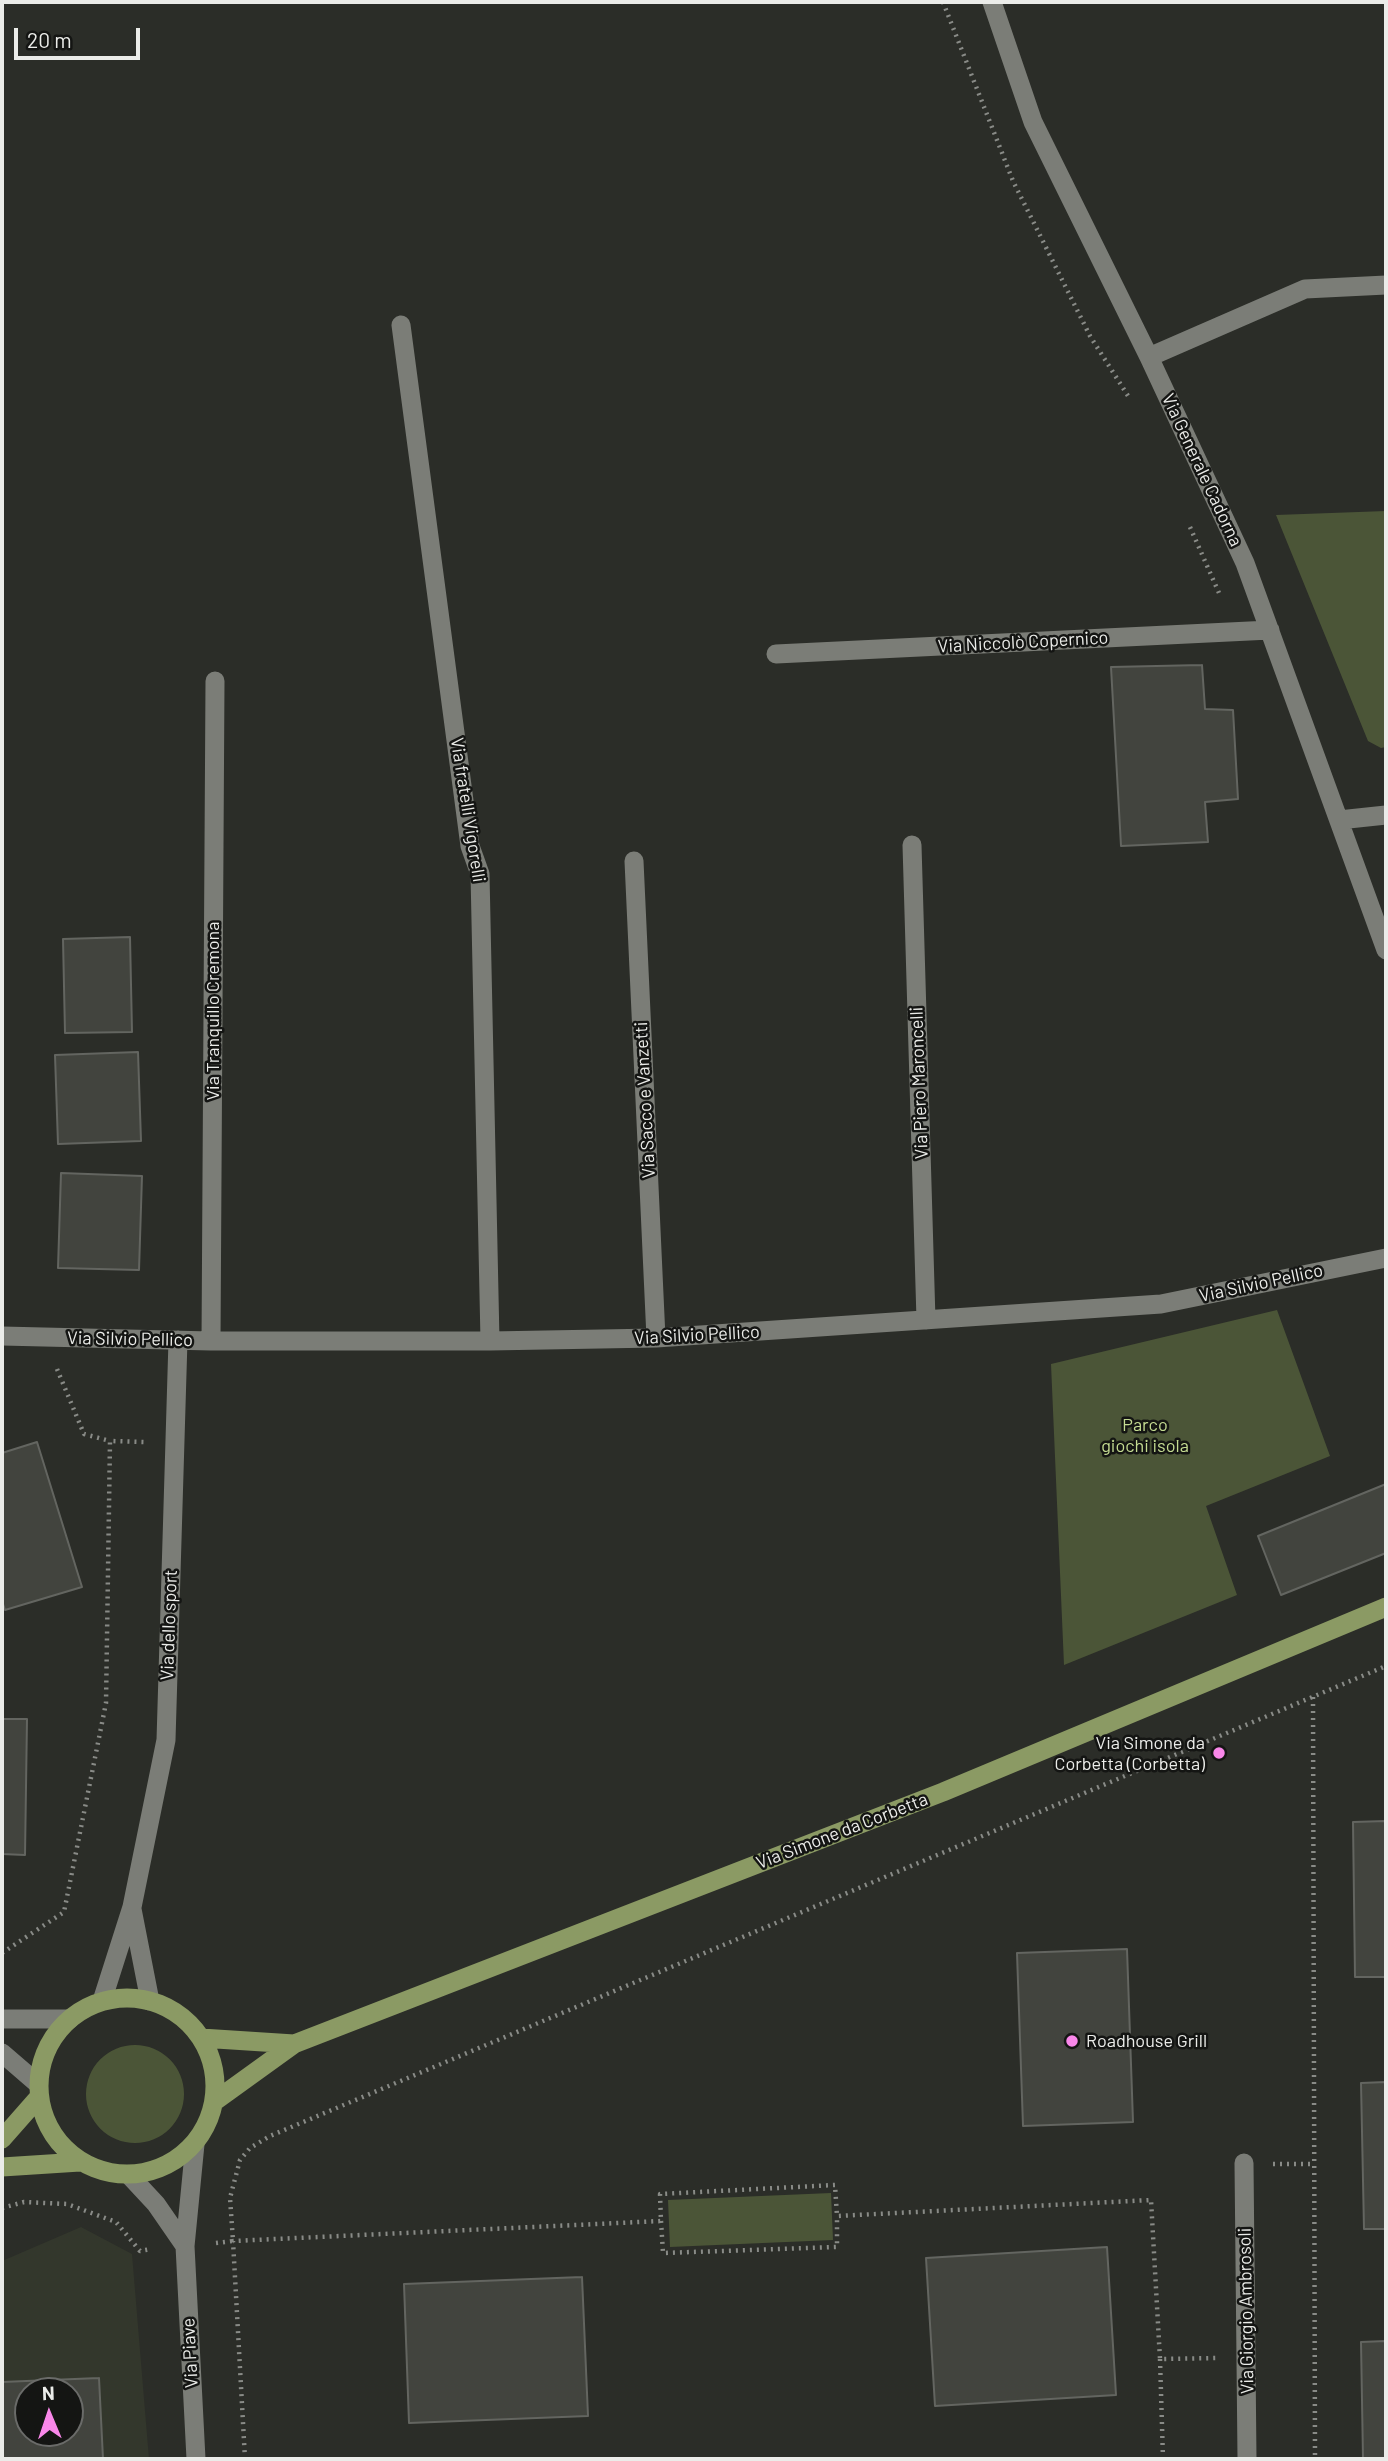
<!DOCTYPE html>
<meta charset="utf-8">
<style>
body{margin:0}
#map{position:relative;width:1388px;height:2461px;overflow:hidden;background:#2b2d28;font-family:Barlow,sans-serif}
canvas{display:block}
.frame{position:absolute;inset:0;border:4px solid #ebece9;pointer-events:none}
.north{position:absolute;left:14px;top:2377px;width:70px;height:70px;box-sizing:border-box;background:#141513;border:2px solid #6a6b69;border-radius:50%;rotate:358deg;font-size:19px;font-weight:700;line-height:28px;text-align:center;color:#ebece9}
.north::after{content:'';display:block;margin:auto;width:24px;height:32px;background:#f987e9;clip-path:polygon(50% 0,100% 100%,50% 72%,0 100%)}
.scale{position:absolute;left:14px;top:28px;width:126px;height:32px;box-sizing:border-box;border:4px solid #ebece9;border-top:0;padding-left:9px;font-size:21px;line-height:24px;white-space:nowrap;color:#ebece9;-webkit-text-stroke:5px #141513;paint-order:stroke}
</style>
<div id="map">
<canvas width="1388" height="2461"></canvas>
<div class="frame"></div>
<div class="north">N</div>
<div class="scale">20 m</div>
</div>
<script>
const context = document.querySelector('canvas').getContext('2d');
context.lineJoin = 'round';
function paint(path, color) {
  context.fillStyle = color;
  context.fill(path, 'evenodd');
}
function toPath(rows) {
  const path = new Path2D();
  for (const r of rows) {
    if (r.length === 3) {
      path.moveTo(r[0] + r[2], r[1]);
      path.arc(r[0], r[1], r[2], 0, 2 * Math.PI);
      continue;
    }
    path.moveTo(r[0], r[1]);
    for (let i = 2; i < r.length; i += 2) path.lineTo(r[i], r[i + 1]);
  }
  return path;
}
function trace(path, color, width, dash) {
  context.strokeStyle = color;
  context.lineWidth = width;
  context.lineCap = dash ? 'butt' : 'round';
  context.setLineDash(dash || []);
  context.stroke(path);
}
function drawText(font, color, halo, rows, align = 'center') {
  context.font = font + ' Barlow,sans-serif';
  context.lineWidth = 5;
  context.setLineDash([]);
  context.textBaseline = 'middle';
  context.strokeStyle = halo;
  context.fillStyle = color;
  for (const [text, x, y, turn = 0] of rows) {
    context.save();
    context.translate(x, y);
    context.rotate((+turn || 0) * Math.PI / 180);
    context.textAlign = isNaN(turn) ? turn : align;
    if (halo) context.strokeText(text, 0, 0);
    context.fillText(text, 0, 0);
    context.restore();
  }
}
const built = toPath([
 [81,2227,132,2254,149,2459,2,2459,2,2261],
 [28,2391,70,2391,70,2433,28,2433]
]);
const green = toPath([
 [1386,511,1386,747,1381,748,1368,741,1276,515],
 [1277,1310,1330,1456,1206,1506,1237,1595,1064,1665,1051,1364],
 [135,2094,49],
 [831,2193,833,2240,670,2247,668,2200]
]);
const building = toPath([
 [1202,665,1205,709,1233,710,1238,799,1205,802,1208,842,1121,846,1111,667,1202,665],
 [130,937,132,1032,65,1033,63,939,130,937],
 [138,1052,141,1141,58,1144,55,1055,138,1052],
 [61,1173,142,1176,139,1270,58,1268,61,1173],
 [37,1442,82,1587,5,1610,2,1601,2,1453,37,1442],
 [1386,1484,1386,1553,1281,1595,1258,1536,1386,1484],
 [2,1719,27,1719,25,1855,2,1854,2,1719],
 [1386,1821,1386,1977,1355,1977,1353,1822,1386,1821],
 [1127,1949,1133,2122,1023,2126,1017,1953,1127,1949],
 [1386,2082,1386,2229,1364,2229,1361,2083,1386,2082],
 [1107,2247,1116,2395,935,2406,926,2258,1107,2247],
 [582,2277,588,2416,409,2423,404,2284,582,2277],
 [1386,2341,1386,2459,1363,2459,1361,2342,1386,2341],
 [99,2378,103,2459,2,2459,2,2382,99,2378],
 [28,2391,70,2391,70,2433,28,2433,28,2391]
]);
const path = toPath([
 [943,2,1013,181,1090,336,1130,399],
 [1190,527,1219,593],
 [57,1369,84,1434,110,1441],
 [1313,1697,1315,2459],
 [2,1953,64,1912,106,1703,110,1441,144,1442],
 [1273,2164,1314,2164],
 [2,2208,24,2202,67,2204,116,2222,140,2251,151,2249],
 [661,2221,663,2253,837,2247,837,2216],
 [216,2243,233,2241,230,2198,240,2160,250,2148,270,2136,1386,1666],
 [1160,2359,1163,2459],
 [245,2459,233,2241,661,2221,660,2194,835,2185,837,2216,1151,2200,1160,2359,1216,2358]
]);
const minor = toPath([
 [992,2,1033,122,1149,357,1245,563,1386,950],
 [401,325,470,846,480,874,490,1341],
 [1149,357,1305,289,1386,285],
 [776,654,1270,630],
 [1339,820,1386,815],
 [912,845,926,1320],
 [634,861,656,1338],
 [2,1336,211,1341,490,1341,656,1338,1161,1304,1386,1258],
 [211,1341,215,681],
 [132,1909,150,2001],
 [102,2001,132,1907,166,1740,178,1340],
 [2,2019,70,2019],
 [2,2053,38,2084],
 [195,2144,185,2246,196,2459],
 [1244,2163,1247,2459],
 [129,2175,156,2204,185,2246]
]);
const primary = toPath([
 [127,2086,88],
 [201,2038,294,2044],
 [215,2101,294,2044,943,1792,1386,1607],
 [2,2139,39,2097],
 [2,2167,80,2162]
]);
const markers = [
 [1219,1753,7,"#f987e9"],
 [1072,2041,7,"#f987e9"]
];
const streetNames = [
 ["Via Generale Cadorna",1202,470,65],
 ["Via Niccolò Copernico",1023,642,-3],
 ["Via fratelli Vigorelli",468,810,81],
 ["Via Tranquillo Cremona",213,1011,-90],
 ["Via Piero Maroncelli",919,1083,-92],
 ["Via Sacco e Vanzetti",645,1100,-93],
 ["Via Silvio Pellico",1261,1283,-12],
 ["Via Silvio Pellico",697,1335,-3],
 ["Via Silvio Pellico",130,1339,1],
 ["Via dello sport",169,1625,-88],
 ["Via Simone da Corbetta",842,1831,-21],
 ["Via Giorgio Ambrosoli",1246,2311,-91],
 ["Via Piave",190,2353,-93]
];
const parkNames = [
 ["Parco",1145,1425],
 ["giochi isola",1145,1446]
];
const poiNames = [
 ["Via Simone da",1205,1743],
 ["Corbetta (Corbetta)",1205,1764],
 ["Roadhouse Grill",1086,2041,"left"]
];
paint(built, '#33372c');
paint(green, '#4b5537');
paint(building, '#42443e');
trace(building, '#636560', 2);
trace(path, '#898b87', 4.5, [2, 5]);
trace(minor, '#7b7d77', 19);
trace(primary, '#8b9a64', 19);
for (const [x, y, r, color] of markers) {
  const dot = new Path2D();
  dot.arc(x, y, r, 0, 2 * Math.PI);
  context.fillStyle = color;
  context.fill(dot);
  trace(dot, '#141513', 2.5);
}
drawText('18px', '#ebece9', '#141513', streetNames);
drawText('18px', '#c5dc92', '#141513', parkNames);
drawText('18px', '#ebece9', '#141513', poiNames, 'right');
</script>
